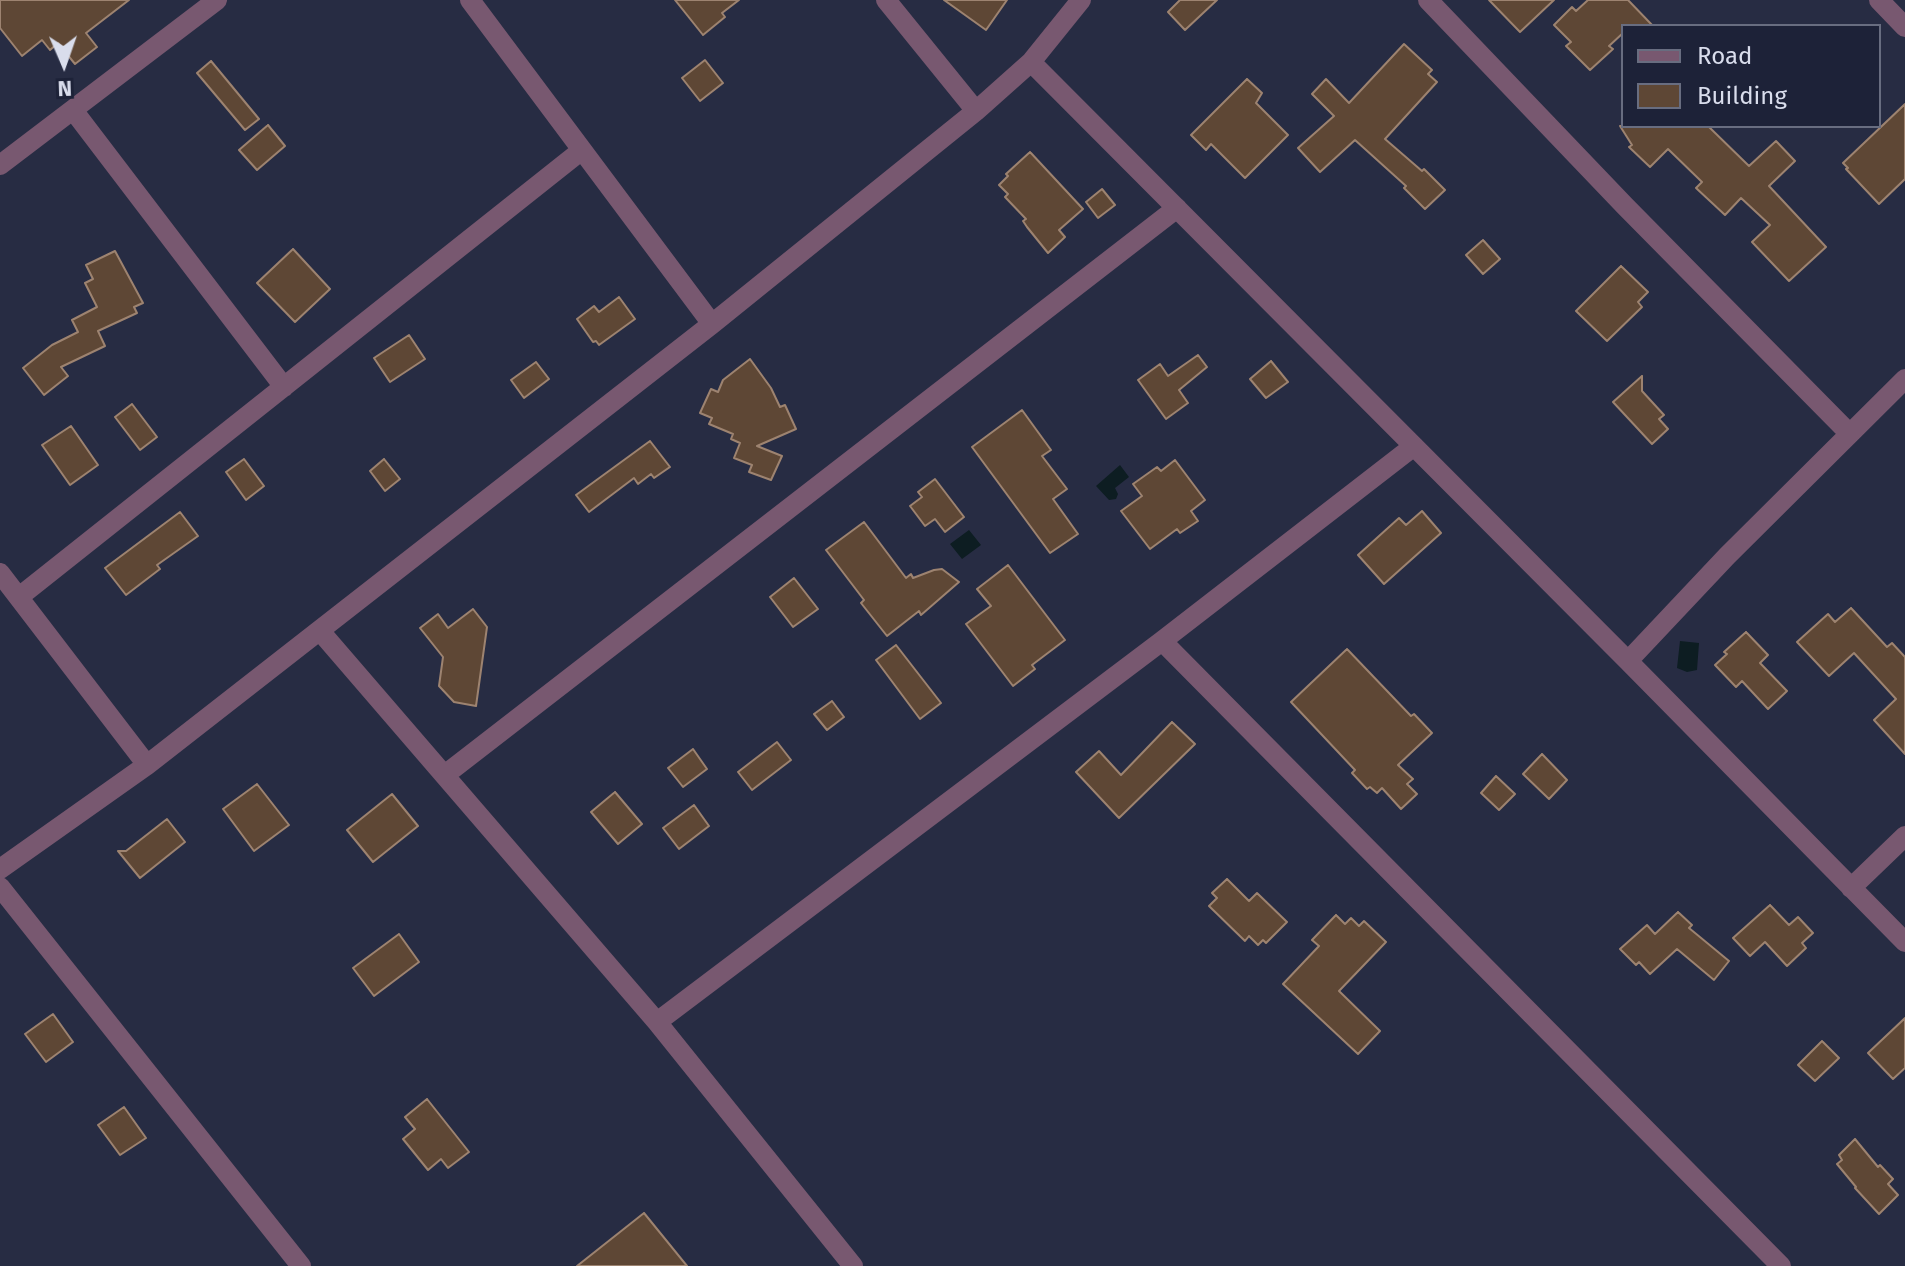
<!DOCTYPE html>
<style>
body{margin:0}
#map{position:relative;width:1905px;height:1266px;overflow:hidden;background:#272c43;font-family:"Fira Sans",sans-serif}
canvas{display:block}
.legend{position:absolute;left:1621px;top:24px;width:260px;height:104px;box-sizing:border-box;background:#1d2238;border:2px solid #686d80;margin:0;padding:10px 14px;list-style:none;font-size:24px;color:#d9ddec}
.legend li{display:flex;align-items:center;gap:16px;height:40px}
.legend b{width:40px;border:2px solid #686d80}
.north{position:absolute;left:24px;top:24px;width:80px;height:80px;-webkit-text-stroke:6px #1d2238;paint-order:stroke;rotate:178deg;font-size:22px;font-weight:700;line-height:32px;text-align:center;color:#d9ddec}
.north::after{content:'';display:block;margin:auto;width:28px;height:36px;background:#d9ddec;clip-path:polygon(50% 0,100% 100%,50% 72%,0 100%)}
</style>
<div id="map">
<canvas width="1905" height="1266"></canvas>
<ul class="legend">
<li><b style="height:10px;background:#785870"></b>Road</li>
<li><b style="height:22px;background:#5e4735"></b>Building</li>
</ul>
<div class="north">N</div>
</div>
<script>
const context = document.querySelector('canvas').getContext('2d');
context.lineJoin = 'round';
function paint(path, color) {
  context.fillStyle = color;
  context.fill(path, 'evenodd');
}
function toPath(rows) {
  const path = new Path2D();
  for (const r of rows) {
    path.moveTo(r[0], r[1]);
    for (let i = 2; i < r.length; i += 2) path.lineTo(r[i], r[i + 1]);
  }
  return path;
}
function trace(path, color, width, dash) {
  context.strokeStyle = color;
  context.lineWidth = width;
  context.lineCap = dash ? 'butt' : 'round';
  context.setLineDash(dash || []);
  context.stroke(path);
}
const water = toPath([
 [1120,465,1129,477,1115,488,1118,494,1116,499,1109,500,1096,486],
 [969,530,981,545,962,559,950,544],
 [1680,641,1699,643,1697,670,1687,672,1677,668]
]);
const building = toPath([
 [0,0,129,0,86,33,97,47,75,64,58,43,50,50,42,40,22,56,0,28,0,0],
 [675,0,739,0,722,13,725,17,703,35,675,0],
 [944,0,1007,0,986,30,944,0],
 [1180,0,1217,0,1185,30,1168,12,1180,0],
 [1489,0,1554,0,1520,32,1489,0],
 [1588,0,1628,0,1653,26,1623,26,1623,33,1609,46,1613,49,1590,70,1566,46,1571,42,1554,25,1572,7,1576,11,1588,0],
 [1404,44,1432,70,1428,74,1437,82,1385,139,1422,171,1424,169,1445,190,1425,209,1404,188,1406,186,1355,140,1320,172,1298,148,1334,116,1312,94,1326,79,1349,103,1404,44],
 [705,60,723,83,700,101,682,78,705,60],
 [211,61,259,119,245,130,197,73,211,61],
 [1247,79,1262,93,1256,103,1288,135,1245,178,1211,144,1206,150,1191,135,1247,79],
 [1905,104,1905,179,1879,204,1846,169,1848,168,1843,163,1905,104],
 [268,125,285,146,257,170,239,150,268,125],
 [1620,126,1708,126,1749,166,1776,141,1795,161,1769,186,1826,247,1789,281,1752,242,1770,225,1741,198,1725,215,1696,188,1702,182,1668,149,1650,167,1629,147,1632,145,1620,126],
 [1030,152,1083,209,1059,230,1065,237,1048,253,1027,227,1023,221,1026,219,1005,197,1008,194,999,185,1008,176,1006,174,1030,152],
 [1102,189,1115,205,1098,218,1086,202,1102,189],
 [1483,240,1500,259,1483,274,1466,255,1483,240],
 [293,249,330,289,295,322,257,283,293,249],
 [115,251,143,303,134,307,137,313,98,331,105,346,61,367,68,376,44,395,23,368,52,345,78,332,72,320,97,307,85,283,93,279,86,265,115,251],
 [1621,266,1648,292,1638,302,1642,307,1607,341,1576,311,1621,266],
 [619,297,635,319,599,345,596,341,593,342,577,319,594,306,599,312,619,297],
 [409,335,425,359,390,382,374,358,409,335],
 [1198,355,1207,367,1179,390,1188,403,1166,419,1138,380,1160,364,1168,376,1198,355],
 [750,359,771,388,780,407,785,405,796,429,757,446,782,456,771,480,749,472,752,465,734,458,740,443,731,439,733,434,709,424,712,418,700,413,711,389,718,392,723,380,750,359],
 [1271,361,1288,382,1266,398,1250,379,1271,361],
 [536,362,549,379,524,398,511,380,536,362],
 [1642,376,1642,391,1664,415,1659,419,1668,429,1652,444,1613,402,1642,376],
 [132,404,157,437,140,450,115,417,132,404],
 [1022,410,1051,450,1042,456,1067,489,1053,499,1078,534,1050,553,972,447,1022,410],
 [71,426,98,465,70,485,42,445,71,426],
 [650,441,670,467,654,478,651,474,638,484,634,478,589,512,576,495,650,441],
 [244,459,264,486,246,500,226,472,244,459],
 [384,459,400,479,385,491,370,471,384,459],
 [1175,460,1205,500,1191,511,1198,521,1180,533,1177,529,1150,549,1121,511,1142,496,1133,484,1157,467,1161,471,1175,460],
 [935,479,964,517,945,532,935,519,925,526,910,506,922,497,918,492,935,479],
 [1422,511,1441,533,1384,584,1358,555,1399,518,1406,525,1422,511],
 [180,512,198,536,157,565,160,569,126,595,105,568,180,512],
 [864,522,906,578,911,574,913,578,934,570,942,569,959,582,921,615,919,611,887,636,861,603,864,600,826,550,864,522],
 [1008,565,1065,640,1032,665,1035,669,1013,686,966,624,991,606,977,589,1008,565],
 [794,578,818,609,793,627,770,597,794,578],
 [1851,608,1887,647,1892,643,1905,657,1905,754,1874,720,1896,699,1854,653,1829,676,1797,642,1828,614,1835,622,1851,608],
 [473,609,487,627,476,706,454,702,439,686,443,657,420,628,438,614,448,628,473,609],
 [1746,632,1768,655,1760,663,1787,691,1768,709,1742,681,1736,687,1715,665,1727,654,1724,652,1746,632],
 [896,645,941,703,920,719,876,660,896,645],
 [1347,649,1411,716,1414,714,1432,733,1398,765,1413,779,1407,784,1417,794,1401,809,1382,788,1377,793,1370,787,1367,789,1352,773,1355,770,1291,702,1347,649],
 [832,701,844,717,827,730,814,714,832,701],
 [1172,722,1195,744,1119,818,1076,772,1099,751,1121,775,1172,722],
 [777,742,791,760,752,790,738,772,777,742],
 [693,749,707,769,683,787,668,768,693,749],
 [1542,754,1567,780,1549,799,1523,774,1542,754],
 [1496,776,1515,794,1499,810,1481,793,1496,776],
 [257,784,289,825,254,851,223,809,257,784],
 [615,792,642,824,618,844,591,812,615,792],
 [392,794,418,826,373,862,347,830,392,794],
 [694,805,709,826,679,849,663,828,694,805],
 [167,819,185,842,140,878,118,851,126,851,167,819],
 [1227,879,1249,901,1257,893,1287,922,1266,943,1263,940,1258,945,1249,936,1245,941,1209,906,1217,898,1212,893,1227,879],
 [1770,905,1789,925,1798,917,1813,933,1802,943,1806,948,1787,966,1765,942,1750,956,1733,938,1770,905],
 [1678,912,1692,925,1689,928,1729,961,1714,980,1677,949,1650,974,1639,962,1636,965,1620,949,1647,925,1655,934,1678,912],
 [1336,915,1345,924,1351,918,1359,926,1364,921,1386,942,1339,991,1380,1031,1358,1054,1283,984,1319,946,1312,940,1336,915],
 [399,934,419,962,374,996,353,968,399,934],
 [53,1014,73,1042,46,1062,25,1034,53,1014],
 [1905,1018,1905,1068,1893,1079,1868,1053,1905,1018],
 [1822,1041,1839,1058,1815,1081,1798,1065,1822,1041],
 [427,1099,469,1152,448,1168,441,1159,428,1170,403,1139,415,1129,405,1117,427,1099],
 [124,1107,146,1138,120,1155,98,1125,124,1107],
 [1855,1139,1878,1167,1880,1165,1893,1179,1888,1184,1898,1195,1879,1214,1855,1188,1856,1187,1837,1164,1842,1160,1839,1155,1855,1139],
 [644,1213,687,1266,577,1266,644,1213]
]);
const minor = toPath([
 [470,0,712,324],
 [886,0,976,111],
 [1428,0,1625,206,1849,433],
 [1879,0,1905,27],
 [1031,62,1628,661,1905,942],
 [73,110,284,387],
 [0,165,217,0],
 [0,573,147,765],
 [19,597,582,150],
 [320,631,657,1022,853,1266],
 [1162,641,1781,1266],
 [1628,661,1727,556,1905,379],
 [446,774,1177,208],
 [0,869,147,765,712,324,976,111,1031,62,1081,0],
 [0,887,301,1266],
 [1851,888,1905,836],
 [657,1022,1162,641,1414,446]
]);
paint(water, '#0d1d22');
paint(building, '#5e4735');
trace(building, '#9d8370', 2);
trace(minor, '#785870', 20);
</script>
